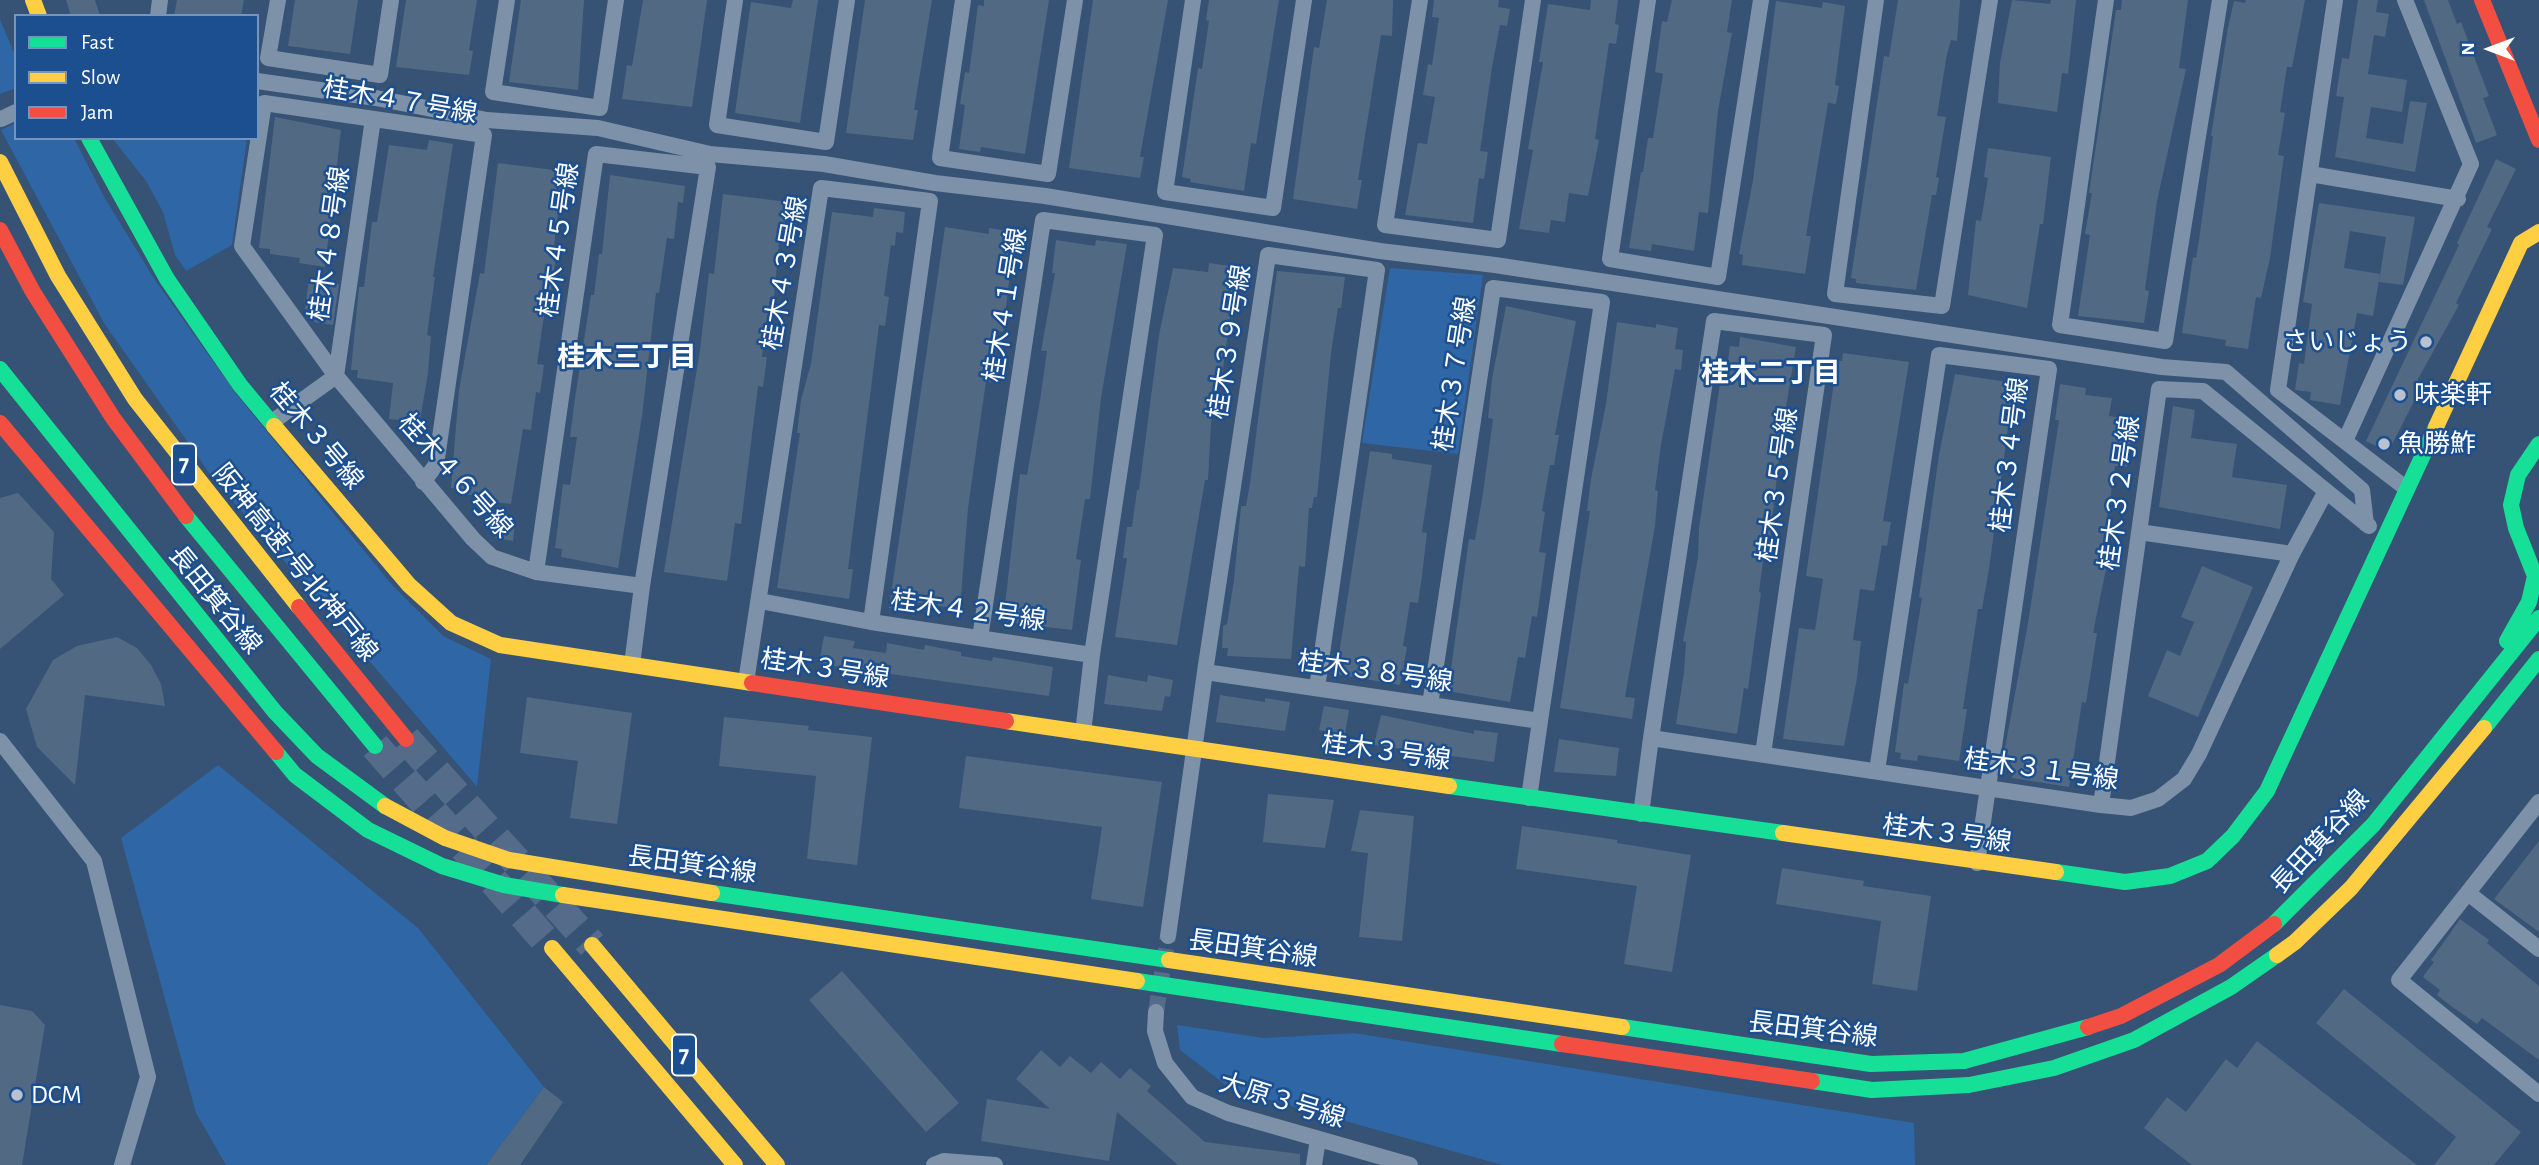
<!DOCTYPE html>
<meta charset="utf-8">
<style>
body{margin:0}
#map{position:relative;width:2539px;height:1165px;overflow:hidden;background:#365274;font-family:"Alegreya Sans",sans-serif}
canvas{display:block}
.legend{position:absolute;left:14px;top:14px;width:245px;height:126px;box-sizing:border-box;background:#1b4f8f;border:2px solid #7695bc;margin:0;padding:9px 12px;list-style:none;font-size:21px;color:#fff}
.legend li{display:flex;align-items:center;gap:14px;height:35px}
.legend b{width:35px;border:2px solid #7695bc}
.north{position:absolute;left:2455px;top:14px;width:70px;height:70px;-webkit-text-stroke:5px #1b4f8f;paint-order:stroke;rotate:270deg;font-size:19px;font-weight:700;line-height:28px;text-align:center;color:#fff}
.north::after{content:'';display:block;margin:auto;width:24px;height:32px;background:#fff;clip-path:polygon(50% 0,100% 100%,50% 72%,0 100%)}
</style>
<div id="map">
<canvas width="2539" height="1165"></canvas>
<ul class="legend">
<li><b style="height:9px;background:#16e098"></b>Fast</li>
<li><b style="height:9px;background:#ffcf43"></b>Slow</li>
<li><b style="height:9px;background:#f24e42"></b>Jam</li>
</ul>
<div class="north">N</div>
</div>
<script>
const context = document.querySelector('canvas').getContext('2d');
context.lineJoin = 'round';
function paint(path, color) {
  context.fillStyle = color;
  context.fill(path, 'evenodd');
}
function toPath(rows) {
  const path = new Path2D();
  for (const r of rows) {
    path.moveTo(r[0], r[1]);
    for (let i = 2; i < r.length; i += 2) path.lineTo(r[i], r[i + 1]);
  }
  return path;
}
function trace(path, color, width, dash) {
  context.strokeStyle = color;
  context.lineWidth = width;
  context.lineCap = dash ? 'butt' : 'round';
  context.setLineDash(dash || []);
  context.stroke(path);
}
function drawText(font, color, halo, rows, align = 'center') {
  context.font = font + ' "Alegreya Sans","Noto Sans JP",sans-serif';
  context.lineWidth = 5;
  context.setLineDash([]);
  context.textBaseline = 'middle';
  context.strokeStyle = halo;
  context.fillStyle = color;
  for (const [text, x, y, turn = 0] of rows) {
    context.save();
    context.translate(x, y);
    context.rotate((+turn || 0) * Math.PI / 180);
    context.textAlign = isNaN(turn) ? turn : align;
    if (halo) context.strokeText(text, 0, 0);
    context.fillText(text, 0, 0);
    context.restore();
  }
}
const green = toPath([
 [0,19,16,58,16,88,0,94],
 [16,123,16,138,74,138,103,195,155,280,237,395,392,585,443,636,491,659,477,787,210,474,104,323,1,130],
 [112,138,247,138,232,245,186,271,175,255,163,212,146,181],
 [1390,268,1483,275,1458,454,1362,443],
 [218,765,418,928,544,1087,486,1165,226,1165,196,1113,121,838],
 [1177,1025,1264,1038,1354,1033,1914,1123,1915,1165,1502,1165,1231,1089,1180,1050]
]);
const building = toPath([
 [66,0,95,0,100,16,71,16],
 [177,0,244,0,241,16,174,16],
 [295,0,358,0,350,54,288,46],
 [406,0,477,0,469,50,473,51,469,75,396,67],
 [521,0,584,0,578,90,509,82],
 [643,0,707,0,692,107,622,99,627,65,632,66],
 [793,0,818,0,800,123,735,113,751,2,791,8],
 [865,0,932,0,914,110,918,110,913,140,846,133],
 [984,0,1049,0,1025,154,981,147,980,152,959,149,965,105,960,104,965,72,969,73,978,5,984,6],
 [1093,0,1168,0,1140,157,1144,157,1140,178,1069,168],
 [1209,0,1279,0,1256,144,1251,143,1244,191,1190,182,1191,179,1182,177,1198,68,1202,69,1209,21,1206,20],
 [1327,0,1393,0,1392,36,1381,35,1358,180,1362,180,1357,209,1293,199,1314,47,1319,48],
 [1434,0,1499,0,1498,7,1510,9,1507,26,1500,25,1492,67,1480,151,1488,152,1484,179,1479,178,1473,223,1405,215,1418,143,1427,144,1435,97,1423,95,1428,64,1432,65,1439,18,1432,17],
 [1591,0,1618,0,1615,24,1619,25,1616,44,1609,43,1595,139,1599,140,1588,196,1569,193,1565,222,1551,220,1549,233,1519,229,1533,150,1528,149,1543,62,1539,62,1548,4,1590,10],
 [1672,0,1732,0,1727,32,1732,33,1718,111,1708,213,1699,212,1694,251,1652,244,1651,251,1629,248,1641,172,1643,172,1648,138,1653,138,1663,74,1655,72,1662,21,1667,22],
 [1898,0,1960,0,1957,41,1951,40,1947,54,1937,116,1946,117,1936,177,1939,178,1936,195,1932,195,1916,290,1856,283,1856,279,1851,278,1884,56,1889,57],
 [2012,0,2050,4,2051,0,2076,0,2068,74,2062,73,2057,112,1998,103,2000,63],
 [2122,0,2188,0,2179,68,2186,69,2157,201,2145,290,2149,291,2144,323,2078,316,2090,235,2085,234,2092,193,2089,193,2116,10,2121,10],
 [2246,0,2305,0,2292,67,2287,67,2280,112,2285,113,2278,155,2284,156,2270,258,2261,298,2256,297,2248,349,2225,346,2226,340,2182,333,2193,257,2196,258,2199,240,2213,136,2211,136,2228,27,2234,1,2245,3],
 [2358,0,2378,0,2376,12,2389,14,2385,37,2374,35,2368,74,2407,80,2402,112,2371,107,2366,138,2403,144,2410,101,2427,103,2415,172,2335,157,2344,97,2336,96,2342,58,2349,59],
 [2424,0,2448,0,2457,24,2461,22,2489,96,2483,98,2497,135,2476,143],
 [1776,1,1822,8,1823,2,1845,6,1835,85,1839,86,1836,104,1828,103,1806,236,1811,236,1805,274,1742,265,1743,255,1739,254,1753,180],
 [275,117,341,130,325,267,299,263,300,258,270,254,270,249,259,248],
 [429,140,453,144,433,277,435,277,427,335,431,336,428,373,418,432,399,429,400,420,389,419,393,383,357,378,358,370,351,370,359,287,364,287,372,222,377,222,389,145,427,150],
 [1988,148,2051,157,2043,224,2040,224,2027,308,1968,295,1976,220,1981,221,1988,178,1984,177],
 [2496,159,2516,169,2487,227,2492,229,2456,303,2459,305,2418,379,2418,384,2422,386,2388,452,2366,441,2459,245,2457,243],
 [498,163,570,172,566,199,560,198,554,246,557,246,555,264,550,296,547,295,537,364,544,365,540,393,536,392,531,430,523,429,511,504,486,501,487,497,457,493,458,489,451,488,459,390,480,273,484,274],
 [610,175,685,186,683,203,678,202,674,239,667,238,659,293,656,293,642,416,618,568,561,557,562,549,555,548,563,484,570,485,577,437,570,437,575,398,591,295,594,295,599,254,602,254],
 [723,194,788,202,785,232,780,231,774,298,770,297,762,357,767,357,763,387,758,386,741,524,735,523,727,581,664,572,700,350,709,273,714,274],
 [2319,203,2415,217,2403,285,2379,282,2386,237,2350,231,2344,268,2380,274,2373,316,2357,313,2340,405,2310,400,2311,392,2295,390,2299,363,2304,364,2312,304,2303,302],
 [874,208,905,212,903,233,896,232,895,246,891,245,884,296,889,297,885,326,879,325,848,569,853,569,849,599,777,588,800,433,797,433,801,400,811,364,832,212,873,217],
 [945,227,989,234,989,228,1015,232,1003,332,998,331,991,382,986,381,968,508,960,609,911,602,910,611,889,608],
 [1056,240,1095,246,1096,240,1127,244,1101,398,1090,499,1085,499,1076,559,1081,560,1072,630,1003,622,1020,474,1027,475,1040,400,1047,351,1041,351,1055,273,1052,273],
 [1209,263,1237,267,1222,376,1217,376,1211,424,1208,480,1205,480,1177,645,1115,637,1127,558,1123,558,1127,527,1132,527,1137,490,1139,490,1159,335,1173,268,1208,272],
 [1277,271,1345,277,1341,308,1338,308,1331,353,1317,497,1314,497,1312,508,1309,508,1305,567,1299,566,1291,659,1227,656,1228,648,1222,648,1223,626,1227,624,1234,580,1241,506,1246,506,1250,483],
 [309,279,339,284,333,325,314,322,315,311,305,309],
 [1506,306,1576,321,1555,435,1559,435,1554,465,1550,465,1542,511,1545,512,1539,552,1546,553,1537,617,1532,616,1525,658,1518,657,1510,702,1448,691,1469,539,1475,540,1483,493,1493,419,1488,418,1492,379],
 [1617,322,1656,328,1656,324,1678,328,1675,349,1683,350,1681,370,1675,369,1661,445,1655,490,1658,491,1655,526,1625,697,1635,698,1632,719,1560,708,1590,511,1587,511,1591,479,1606,404],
 [1740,337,1796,347,1782,431,1770,539,1766,538,1759,592,1761,593,1748,689,1744,688,1737,734,1676,724,1684,672,1686,642,1683,641,1698,557,1699,528,1720,383,1725,383,1730,346,1739,347],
 [1843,353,1909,362,1883,521,1891,522,1887,546,1882,545,1874,591,1860,589,1853,640,1861,641,1857,678,1844,746,1783,739,1799,628,1815,630,1823,579,1806,576,1837,361,1842,361],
 [1955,374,2014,383,1989,569,1982,609,1978,609,1963,709,1967,709,1959,761,1918,755,1917,761,1900,759,1901,753,1895,752,1904,683,1908,684,1922,598,1919,597,1939,455],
 [2060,384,2086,388,2085,395,2112,398,2109,416,2139,420,2137,436,2132,435,2127,467,2115,466,2100,564,2107,564,2093,633,2097,633,2086,703,2082,702,2069,787,2012,778,2013,772,2001,770,2028,623,2059,420,2055,420],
 [2173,406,2195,410,2191,438,2237,444,2232,477,2287,485,2280,529,2159,507],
 [1370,451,1392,454,1392,459,1432,465,1422,532,1427,533,1422,576,1418,603,1410,602,1403,646,1407,647,1400,685,1336,674],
 [18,493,54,532,51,579,64,595,0,649,0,498],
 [497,521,515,523,513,541,495,538],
 [2202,566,2253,587,2198,717,2148,696,2167,650,2180,656,2194,622,2181,617],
 [824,636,855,641,853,648,886,653,887,643,924,650,925,645,961,652,961,656,992,661,993,657,1053,667,1049,696,819,664],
 [117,637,137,648,151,665,161,684,165,706,85,695,75,785,37,747,26,709,53,660,77,646],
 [1108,675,1147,682,1148,675,1173,680,1170,697,1165,696,1162,711,1104,704],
 [1220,695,1265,702,1265,698,1290,702,1285,731,1216,722],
 [527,697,632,713,617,824,570,818,578,761,520,753],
 [1324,706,1349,710,1345,734,1319,730],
 [1381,715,1474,734,1474,730,1498,733,1494,762,1374,745],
 [724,717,809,726,808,730,872,737,857,865,807,859,816,776,719,766],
 [1559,739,1619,748,1616,776,1554,772],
 [966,756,1162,782,1143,907,1091,899,1102,827,959,808],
 [1268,794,1334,800,1325,848,1263,842],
 [1360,810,1414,816,1402,941,1359,937,1368,853,1351,851],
 [1522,826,1617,840,1617,843,1691,855,1672,972,1624,964,1637,886,1516,869],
 [2539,841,2539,932,2494,899],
 [1782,868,1864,881,1863,886,1931,896,1917,991,1872,984,1881,921,1776,904],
 [2460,919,2489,940,2487,943,2539,986,2539,1060,2482,1018,2477,1024,2451,1006,2437,995,2440,990,2423,977,2434,962,2431,960],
 [842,971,959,1103,926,1132,809,1000],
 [2344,989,2521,1132,2494,1165,2434,1165,2456,1137,2316,1023],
 [0,1005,32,1011,45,1025,22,1165,0,1165],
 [2257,1041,2417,1165,2192,1165,2144,1128,2167,1097,2186,1112,2226,1059,2237,1068],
 [1041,1050,1060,1067,1070,1056,1091,1073,1101,1062,1120,1079,1130,1068,1151,1086,1147,1091,1205,1142,1300,1154,1300,1165,1178,1165,1117,1112,1109,1161,981,1141,987,1099,1050,1109,1016,1079],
 [544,1087,563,1102,520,1165,486,1165]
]);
const streetTunnel = toPath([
 [1156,1012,1168,936]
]);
const highwayTunnel = toPath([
 [406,739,592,945],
 [375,746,552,948]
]);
const street = toPath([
 [278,0,268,58,380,75,391,0],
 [507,0,493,92,600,108,616,0],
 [735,0,717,125,826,142,847,0],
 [963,0,940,158,1048,174,1075,0],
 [1193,0,1165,192,1273,208,1304,0],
 [1420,0,1385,225,1498,240,1533,0],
 [1648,0,1610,259,1718,277,1761,0],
 [1876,0,1835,294,1942,306,1990,0],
 [2106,0,2060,325,2165,341,2220,0],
 [2335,0,2278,390,2407,489],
 [158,16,160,0],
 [257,81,376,98,487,120,598,128,710,154,824,164,935,183,1045,196,1380,251,1495,265,2162,367,2226,372,2362,490,2366,524],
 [1,119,16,112],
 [2310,174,2458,199],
 [336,376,242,246,264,103,484,135,436,465,423,482],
 [336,376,373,119],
 [272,422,336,376,473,539,492,557,536,572,642,586,632,665],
 [2345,441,2471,164,2405,0],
 [2139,532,2292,554],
 [536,572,596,154,708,167,642,586],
 [760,601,871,622,1092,655,1083,733],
 [980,638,1043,220,1155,235,1092,655],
 [1205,672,1268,255,1377,270,1317,688],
 [746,682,821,188,930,201,871,622],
 [1430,705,1493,288,1602,302,1540,721],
 [1651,738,1714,321,1824,335,1763,754],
 [0,741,94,861,148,1077,122,1165],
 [1877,771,1939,355,2049,369,1977,863],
 [2539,802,2399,980,2539,1094],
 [2101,805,2159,389,2203,391,2326,491],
 [1641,814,1651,738,2101,805,2131,808,2158,799,2184,779,2199,754,2292,554,2326,491,2369,526],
 [2468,893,2539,949],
 [1168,936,1205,672,1540,721,1529,798],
 [1156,1012,1155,1031,1165,1063,1192,1097,1228,1113,1410,1165],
 [934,1165,944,1161,995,1165],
 [1314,1165,1318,1139]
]);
const fast = toPath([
 [89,138,167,279,240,385,274,426],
 [0,369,275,712,317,756,385,806],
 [186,516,375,746],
 [2507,641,2529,602,2535,576,2516,528,2511,505,2518,475,2539,444],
 [2484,728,2539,659],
 [276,752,295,775,368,830,442,866,504,885,563,895],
 [1449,786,1783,833],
 [2056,872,2125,882,2170,876,2207,861,2233,836,2267,791,2436,427],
 [712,893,1169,960],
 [2274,924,2373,825,2539,618],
 [1137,981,1562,1044],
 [1622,1027,1871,1064,1964,1061,2088,1027],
 [1812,1081,1872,1090,1969,1085,2054,1068,2134,1040,2231,987,2277,955]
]);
const slow = toPath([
 [33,0,39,16],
 [0,162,58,276,135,399,299,607],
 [274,426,409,585,451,623,500,645,752,683],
 [2436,427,2521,243,2539,232],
 [1006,721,1449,786],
 [385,806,445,838,509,860,712,893],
 [1783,833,2056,872],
 [563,895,1137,981],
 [592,945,777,1165],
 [552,948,735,1165],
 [2277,955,2295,942,2351,888,2484,728],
 [1169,960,1622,1027]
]);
const jam = toPath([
 [2482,0,2539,140],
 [0,230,33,292,113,418,186,516],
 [0,423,276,752],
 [299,607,406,739],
 [752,683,1006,721],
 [2088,1027,2121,1016,2219,965,2274,924],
 [1562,1044,1812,1081]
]);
const markers = [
 [2426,342,7,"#b9c2ce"],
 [2400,395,7,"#b9c2ce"],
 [2384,444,7,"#b9c2ce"],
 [17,1095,7,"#b9c2ce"]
];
const shields = [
 [184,464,24],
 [684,1055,24]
];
const shieldNames = [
 ["7",184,464],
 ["7",684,1055]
];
const streetNames = [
 ["桂木４７号線",400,101,10],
 ["桂木４５号線",559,240,-82],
 ["桂木４８号線",330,244,-82],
 ["桂木４３号線",785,273,-80],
 ["桂木４１号線",1006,305,-81],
 ["桂木３９号線",1230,342,-81],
 ["桂木３７号線",1455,374,-81],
 ["桂木３号線",316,436,50],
 ["桂木３４号線",2010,455,-83],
 ["桂木４６号線",455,476,48],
 ["桂木３５号線",1778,485,-82],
 ["桂木３２号線",2120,493,-82],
 ["阪神高速7号北神戸線",295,563,51],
 ["長田箕谷線",215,600,51],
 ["桂木４２号線",968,611,8],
 ["桂木３号線",825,669,9],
 ["桂木３８号線",1375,672,8],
 ["桂木３号線",1386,752,8],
 ["桂木３１号線",2041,770,8],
 ["桂木３号線",1947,834,8],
 ["長田箕谷線",2320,842,-47],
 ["長田箕谷線",692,865,8],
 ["長田箕谷線",1253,949,8],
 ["長田箕谷線",1813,1030,7],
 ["大原３号線",1282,1101,17]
];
const poiNames = [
 ["さいじょう",2412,342,"right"],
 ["味楽軒",2414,395],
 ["魚勝鮓",2398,444],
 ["DCM",31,1095]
];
const neighbourhoodNames = [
 ["桂木三丁目",627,358],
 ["桂木二丁目",1771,374]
];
paint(green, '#2f66a5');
paint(building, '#526984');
trace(streetTunnel, '#546c89', 16, [16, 8]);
trace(highwayTunnel, '#546c89', 30, [30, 15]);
trace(street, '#7d92a8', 16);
trace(fast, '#16e098', 16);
trace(slow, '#ffcf43', 16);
trace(jam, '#f24e42', 16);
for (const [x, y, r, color] of markers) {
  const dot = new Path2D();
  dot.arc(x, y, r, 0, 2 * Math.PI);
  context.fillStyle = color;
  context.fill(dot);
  trace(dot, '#1b4f8f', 2.5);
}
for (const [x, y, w] of shields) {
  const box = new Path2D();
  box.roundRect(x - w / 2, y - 20.5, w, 41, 5);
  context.fillStyle = '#1b4f8f';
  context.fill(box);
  trace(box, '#fff', 2);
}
drawText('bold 24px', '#fff', null, shieldNames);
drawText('26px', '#fff', '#1b4f8f', streetNames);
drawText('26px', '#fff', '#1b4f8f', poiNames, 'left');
drawText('bold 28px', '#fff', '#1b4f8f', neighbourhoodNames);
</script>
